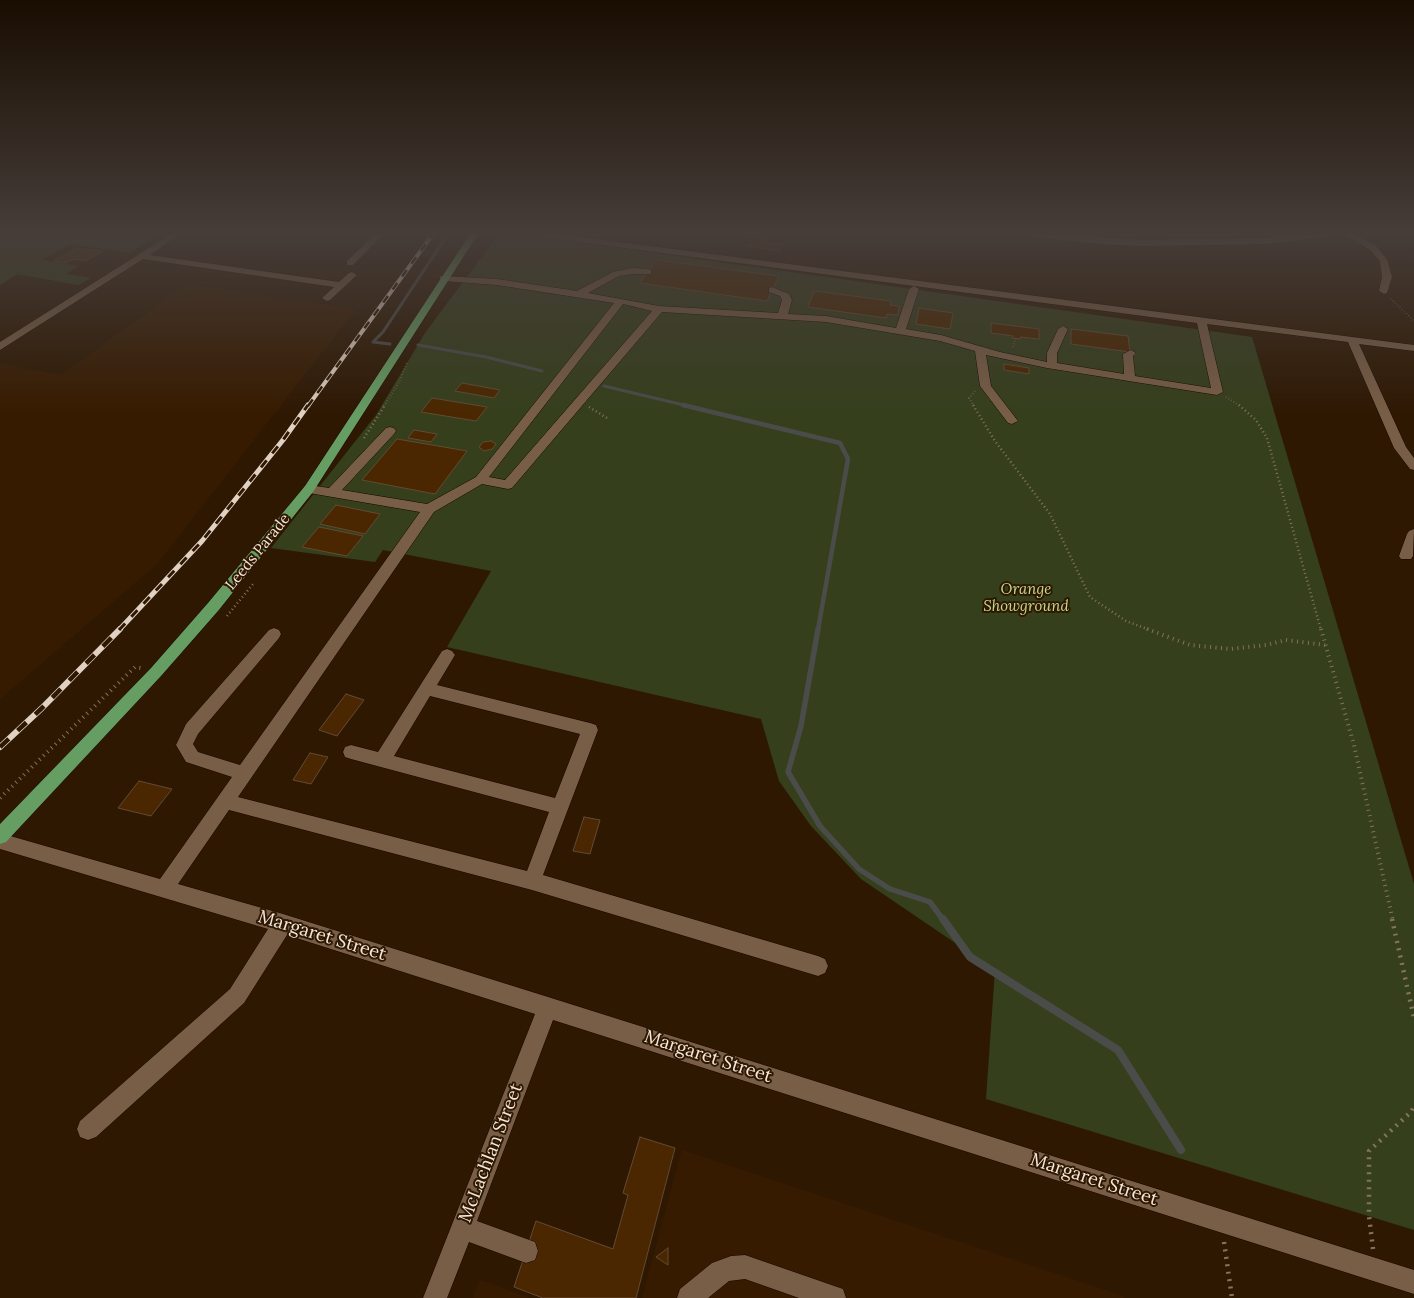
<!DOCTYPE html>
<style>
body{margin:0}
canvas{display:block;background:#2e1802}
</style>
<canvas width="1414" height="1298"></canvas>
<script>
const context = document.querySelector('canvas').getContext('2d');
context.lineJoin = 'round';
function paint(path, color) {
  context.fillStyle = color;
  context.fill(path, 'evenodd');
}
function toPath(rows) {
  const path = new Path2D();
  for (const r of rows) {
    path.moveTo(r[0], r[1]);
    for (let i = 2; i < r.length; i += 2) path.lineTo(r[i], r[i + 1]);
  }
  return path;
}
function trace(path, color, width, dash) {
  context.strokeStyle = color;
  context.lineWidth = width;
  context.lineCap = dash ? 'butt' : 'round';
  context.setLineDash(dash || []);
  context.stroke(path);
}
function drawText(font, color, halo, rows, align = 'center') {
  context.font = font + ' Lora,serif';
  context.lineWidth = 4;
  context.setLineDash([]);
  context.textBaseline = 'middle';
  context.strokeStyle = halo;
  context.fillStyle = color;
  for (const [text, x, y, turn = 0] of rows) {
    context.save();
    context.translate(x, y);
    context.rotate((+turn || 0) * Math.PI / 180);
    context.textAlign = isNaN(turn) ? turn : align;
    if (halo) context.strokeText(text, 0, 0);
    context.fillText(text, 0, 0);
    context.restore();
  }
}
const built = toPath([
 [187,284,356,309,157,564,0,699,0,364,61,375],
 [682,1150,1123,1296,1124,1298,642,1298],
 [480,1280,529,1298,473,1298]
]);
const green = toPath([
 [0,234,160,234,129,253,70,244,42,260,78,266,66,274,91,278,78,285,17,274,0,285],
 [498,235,549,238,1252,337,1414,884,1414,1230,986,1099,995,970,861,879,811,826,779,781,761,719,447,647,491,571,383,550,375,562,271,548,376,415,425,333]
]);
const streamFar3 = toPath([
 [390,344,373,342,383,332,448,234],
 [418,345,486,357,542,371],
 [604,386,688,406]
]);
const streamFar2 = toPath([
 [683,405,840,443,848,459,818,630]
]);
const streamFar1 = toPath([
 [818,629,801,726,788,772,820,826,859,869,890,889,930,902,944,921]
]);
const stream = toPath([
 [943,919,970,957,1118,1050,1181,1150]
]);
const building = toPath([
 [754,234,768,235,764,241,784,244,779,251,747,246,754,234],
 [77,248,102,251,86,261,73,259,66,263,54,261,77,248],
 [656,260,779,276,767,301,640,283,656,260],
 [814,291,891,301,890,305,899,306,898,315,887,314,886,318,808,307,814,291],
 [919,308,953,313,950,329,916,324,919,308],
 [991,323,1039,329,1039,339,1020,337,1020,339,1012,338,1013,336,991,333,991,323],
 [1071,329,1128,336,1130,352,1071,344,1071,329],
 [1004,364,1029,368,1029,374,1004,370,1004,364],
 [462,383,500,390,494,398,455,391,462,383],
 [432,398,487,407,476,421,421,412,432,398],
 [414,430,437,434,431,442,408,438,414,430],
 [397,439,467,451,435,494,362,480,397,439],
 [491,441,496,444,492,449,484,451,479,447,483,442,491,441],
 [336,505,380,514,365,534,320,524,336,505],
 [319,527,363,536,347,556,302,547,319,527],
 [346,694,364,700,337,736,319,730,346,694],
 [310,753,328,757,311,784,293,780,310,753],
 [139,781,172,789,151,816,118,808,139,781],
 [584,817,600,820,590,854,573,851,584,817],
 [640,1137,675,1148,636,1298,543,1298,514,1287,536,1221,613,1249,628,1195,623,1193,640,1137],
 [668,1248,668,1265,656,1257,668,1248]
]);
const pathFar3 = toPath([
 [1391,299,1414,321],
 [1013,347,1016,338],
 [1226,397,1240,406],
 [384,406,398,384,407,363],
 [974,406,969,398,975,391]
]);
const pathFar2 = toPath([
 [973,405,995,441,1050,514,1090,597,1126,621,1150,630],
 [1239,405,1256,420,1267,438,1321,630],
 [589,407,607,418],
 [364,438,385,405],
 [227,616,253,584]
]);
const pathFar1 = toPath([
 [1147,629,1190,645,1230,649,1266,645,1286,640,1325,645],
 [1321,629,1354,745,1393,921],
 [0,798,135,667,141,668]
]);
const path = toPath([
 [1392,919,1414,1018],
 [1224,1242,1232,1298],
 [1373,1249,1369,1216,1369,1151,1412,1111,1414,1106]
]);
const minor = toPath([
 [171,234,180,234,150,255,339,282,349,273,352,272,357,275,330,300,327,301,322,298,334,287,143,259,0,350,0,342,171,234],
 [375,234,384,234,353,265,347,265,347,261,375,234],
 [536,234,557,234,1414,345,1414,351,1359,344,1406,447,1414,458,1414,470,1410,469,1394,448,1348,342,1207,324,1223,392,1217,395,1047,368,986,355,991,386,1018,421,1012,424,1008,423,980,386,975,351,940,341,826,322,662,312,512,488,508,489,482,484,434,512,238,797,527,871,549,812,351,759,345,757,343,752,345,747,351,745,378,752,442,651,447,649,452,651,455,655,437,685,590,723,596,725,598,730,543,875,818,956,825,959,828,966,825,973,818,976,532,890,229,810,178,884,283,914,548,997,1414,1270,1414,1294,553,1020,477,1221,535,1242,538,1251,535,1260,526,1263,469,1242,447,1298,423,1298,535,1014,287,935,244,1003,96,1137,88,1140,80,1137,77,1129,80,1121,230,989,268,929,0,849,0,833,160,879,232,777,186,762,176,745,186,724,269,630,274,628,279,630,281,634,279,638,198,734,193,744,198,752,240,765,420,512,309,493,303,489,305,486,309,485,329,488,386,428,390,427,394,428,396,431,394,434,342,490,427,504,476,477,614,303,497,285,444,281,439,278,441,276,497,279,577,291,613,272,632,268,648,269,651,270,651,274,632,274,619,276,588,293,659,306,778,313,782,300,780,296,769,292,769,288,772,287,789,294,792,300,788,314,826,316,896,328,909,289,914,286,919,289,906,329,941,335,1000,352,1047,362,1047,353,1058,329,1063,326,1068,329,1057,353,1057,363,1124,374,1123,354,1131,350,1136,353,1133,356,1135,376,1211,388,1197,323,540,237,536,234],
 [623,304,652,311,505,480,489,477,623,304],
 [430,696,580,734,555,798,394,756,430,696],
 [1031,234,1055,234,1142,240,1263,238,1306,234,1331,234,1327,237,1263,244,1142,246,1098,244,1035,237,1031,234],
 [1344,234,1354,234,1376,246,1387,259,1392,277,1387,293,1384,294,1379,291,1382,277,1380,261,1370,250,1344,234],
 [1414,529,1413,556,1411,559,1401,559,1399,556,1407,534,1409,531,1414,529],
 [745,1255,843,1289,846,1298,799,1298,745,1279,729,1281,708,1298,677,1298,680,1289,712,1263,731,1256,745,1255]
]);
const major = toPath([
 [470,234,478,234,313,492,218,611,161,676,6,842,0,844,0,824,151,668,208,603,305,486,470,234]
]);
const railFar2 = toPath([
 [308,406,433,234]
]);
const railFar1 = toPath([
 [119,630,202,541,283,440,308,405]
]);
const rail = toPath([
 [0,747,42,708,120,629]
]);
const streetNames = [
 ["Leeds Parade",258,552,-51]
];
const parkNames = [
 ["Orange",1026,590],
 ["Showground",1026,607]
];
const nearStreetnames = [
 ["Margaret Street",322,936,17],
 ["Margaret Street",708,1057,18],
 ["McLachlan Street",491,1153,-69],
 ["Margaret Street",1094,1180,18]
];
paint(built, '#371b00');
paint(green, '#353f1c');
trace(streamFar3, '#4a4c4a', 3);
trace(streamFar2, '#4a4c4a', 4.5);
trace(streamFar1, '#4a4c4a', 5.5);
trace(stream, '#4a4c4a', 8);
paint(building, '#4a2700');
trace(building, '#634a33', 1);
trace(minor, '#150300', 1);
trace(major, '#150300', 1);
trace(pathFar3, '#857260', 2, [0.5, 2.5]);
trace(pathFar2, '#857260', 2.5, [1, 3]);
trace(pathFar1, '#857260', 4, [1, 4.5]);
trace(path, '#857260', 4.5, [2, 5.5]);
paint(minor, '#785e46');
paint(major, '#669d63');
trace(railFar2, '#e1d1c3', 4);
trace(railFar1, '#e1d1c3', 5);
trace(rail, '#e1d1c3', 6);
trace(railFar2, '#2e1802', 2.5, [8]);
trace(railFar1, '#2e1802', 3, [9]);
trace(rail, '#2e1802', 4.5, [12]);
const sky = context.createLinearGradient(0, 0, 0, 415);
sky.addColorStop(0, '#190d01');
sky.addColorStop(0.56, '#463d39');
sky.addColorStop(1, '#463d3900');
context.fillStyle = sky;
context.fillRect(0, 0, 1414, 415);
drawText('15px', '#f6e7da', '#2e1802', streetNames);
drawText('italic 15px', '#c2da8d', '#2e1802', parkNames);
drawText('18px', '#f6e7da', '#2e1802', nearStreetnames);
</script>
